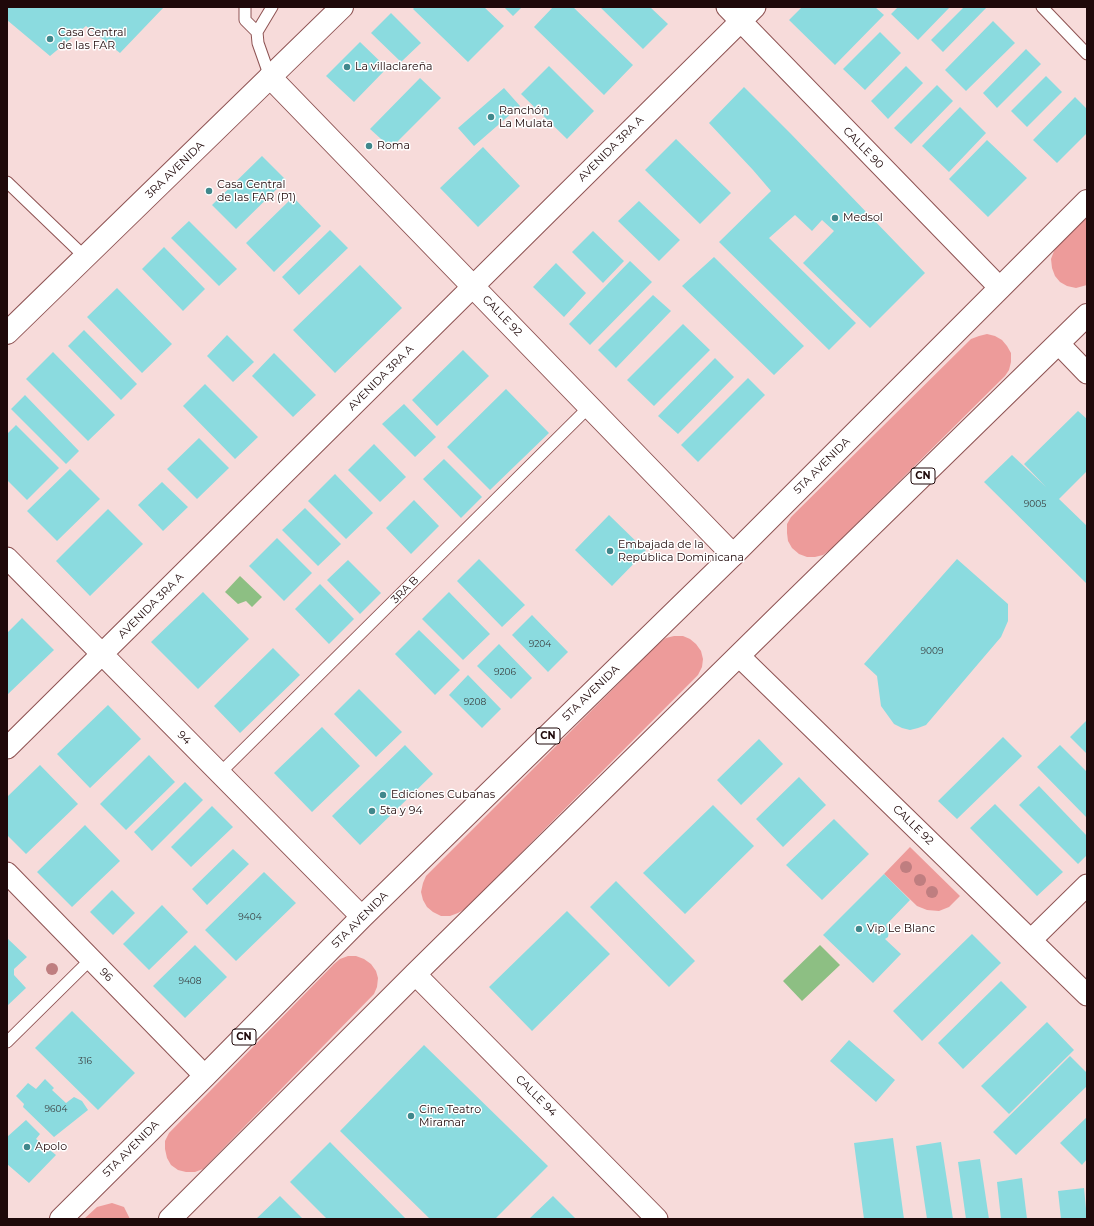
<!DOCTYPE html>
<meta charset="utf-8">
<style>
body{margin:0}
#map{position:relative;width:1094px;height:1226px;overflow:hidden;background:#f7dbda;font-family:Montserrat,sans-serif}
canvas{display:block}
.frame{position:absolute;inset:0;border:8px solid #1f090a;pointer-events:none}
</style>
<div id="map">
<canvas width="1094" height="1226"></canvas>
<div class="frame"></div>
</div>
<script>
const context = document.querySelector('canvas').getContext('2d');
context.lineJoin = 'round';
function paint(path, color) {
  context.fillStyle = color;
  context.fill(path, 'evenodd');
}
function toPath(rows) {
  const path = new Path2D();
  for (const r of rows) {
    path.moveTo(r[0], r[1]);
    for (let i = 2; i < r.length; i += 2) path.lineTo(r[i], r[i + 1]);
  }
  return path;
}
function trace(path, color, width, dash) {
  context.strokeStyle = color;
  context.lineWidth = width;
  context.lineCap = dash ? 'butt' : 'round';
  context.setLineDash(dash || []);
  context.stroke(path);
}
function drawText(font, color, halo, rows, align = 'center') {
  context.font = font + ' Montserrat,sans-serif';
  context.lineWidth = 3;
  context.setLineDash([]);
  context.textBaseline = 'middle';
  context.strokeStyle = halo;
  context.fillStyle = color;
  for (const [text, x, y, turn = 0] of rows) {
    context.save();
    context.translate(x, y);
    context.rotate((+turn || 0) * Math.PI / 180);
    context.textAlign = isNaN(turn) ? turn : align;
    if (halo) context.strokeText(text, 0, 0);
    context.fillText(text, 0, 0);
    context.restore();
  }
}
const green = toPath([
 [1087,217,1087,285,1076,288,1067,286,1060,282,1055,276,1052,268,1051,259,1054,251,1059,244],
 [987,334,995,336,1002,340,1007,346,1011,353,1011,362,1009,370,1005,376,830,550,823,555,815,557,807,557,799,554,792,548,788,541,787,533,787,524,791,517,971,339,979,336],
 [674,636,683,636,690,639,696,644,701,651,703,659,702,667,698,675,465,909,458,913,450,916,441,916,433,912,427,907,423,900,421,892,423,883,426,876,659,643,666,638],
 [910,847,960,896,949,907,939,911,927,910,917,906,884,874],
 [348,956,356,956,364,959,371,964,376,971,378,978,377,987,374,994,203,1169,195,1172,186,1172,178,1170,171,1165,167,1158,165,1149,165,1141,169,1133,334,964,340,959],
 [112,1203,124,1207,130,1219,84,1219,97,1207]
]);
const water = toPath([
 [240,576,262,597,252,607,246,601,238,604,225,592],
 [820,945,840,965,802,1001,783,981]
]);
const building = toPath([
 [7,7,164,7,120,53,86,26,50,56,7,20],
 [415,7,484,7,504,26,468,62,413,9],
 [504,7,522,7,513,16],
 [553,7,573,7,633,65,604,95,534,27],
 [600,7,650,7,668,24,643,49],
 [802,7,875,7,884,15,835,65,789,20],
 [898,7,950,7,918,40,891,14],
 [964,7,987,7,943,52,931,40],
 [391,13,421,43,401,62,371,33],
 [993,21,1015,43,966,91,945,70],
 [880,32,901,53,865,90,843,69],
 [360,42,387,68,354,102,326,76],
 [1026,49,1041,64,997,108,983,93],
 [549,66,594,111,567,139,521,94],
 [906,66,923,83,888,119,871,101],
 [1046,76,1062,92,1027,127,1011,111],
 [420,78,441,98,391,148,370,129],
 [937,85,953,101,911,144,894,128],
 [744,87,791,134,925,273,870,328,803,263,834,231,822,220,812,231,795,215,769,238,856,323,829,350,719,242,771,191,753,170,709,123],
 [504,88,520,106,474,146,458,128],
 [1075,97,1087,109,1087,133,1057,163,1033,140],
 [960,107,986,133,949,172,922,146],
 [676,139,731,193,700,224,645,170],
 [987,140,1027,178,988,217,949,179],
 [483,147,520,186,478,227,440,188],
 [262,156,286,180,236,229,212,205],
 [293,197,321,226,274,272,246,243],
 [639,201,680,240,659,261,618,221],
 [189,221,237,269,219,286,171,238],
 [330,230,348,248,299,295,282,277],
 [593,231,624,261,603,283,572,252],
 [164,247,205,289,183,311,142,269],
 [714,257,804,346,774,375,682,286],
 [630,261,652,282,590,345,569,324],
 [556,263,586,293,564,317,533,287],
 [360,265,402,308,335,373,293,330],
 [117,288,172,344,142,373,87,317],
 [653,295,671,311,616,368,598,350],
 [683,324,710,350,654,406,627,380],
 [84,330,137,384,121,400,68,346],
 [227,335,254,362,233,382,207,356],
 [463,350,489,376,437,426,412,400],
 [53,352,115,415,88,441,26,379],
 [274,353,316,395,293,417,252,376],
 [715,358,734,377,678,434,658,416],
 [748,378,765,395,698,462,681,445],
 [205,384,258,437,235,459,183,406],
 [506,389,549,433,490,490,447,447],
 [25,395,79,451,66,464,11,409],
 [404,404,436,437,415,457,382,424],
 [1078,411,1087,419,1087,471,1059,499,1087,526,1087,584,984,482,1012,455,1046,487,1024,464],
 [16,425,59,468,27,500,7,480,7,434],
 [199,438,229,468,197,499,167,469],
 [374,444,406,477,380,502,348,470],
 [444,459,482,497,461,518,423,479],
 [70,469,100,499,57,541,27,511],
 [335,474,373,513,346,539,308,501],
 [162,482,188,507,163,531,138,505],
 [414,500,439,526,411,554,386,528],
 [305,508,341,544,318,566,282,530],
 [108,509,143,544,90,596,56,561],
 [609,515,646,551,612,586,575,550],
 [277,538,312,573,284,601,249,566],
 [479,559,525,605,502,627,457,581],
 [957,559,1008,604,1008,621,1001,637,926,725,918,728,910,730,902,728,894,724,881,706,877,676,864,664],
 [348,560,381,593,360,614,327,580],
 [320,584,354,619,329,644,295,609],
 [203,592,249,639,198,689,151,642],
 [449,592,490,634,463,660,422,619],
 [532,615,568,652,548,672,512,635],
 [22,618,54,650,7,695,7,633],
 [419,630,460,670,435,695,395,654],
 [499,644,532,678,511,699,477,666],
 [273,648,300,675,240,733,214,706],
 [468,675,501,709,482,728,449,695],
 [359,689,402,732,376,757,334,714],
 [108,705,141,739,90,788,57,754],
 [1087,720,1087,754,1070,737],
 [322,727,360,766,312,812,274,773],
 [1003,737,1022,756,957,819,938,801],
 [759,739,783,764,741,805,717,780],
 [405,745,433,774,360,845,332,816],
 [1060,745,1087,772,1087,818,1037,767],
 [149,755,175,782,126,830,100,804],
 [40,765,78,804,26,854,7,835,7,797],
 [799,777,826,805,783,847,756,819],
 [185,782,203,800,152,851,134,832],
 [1039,786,1087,836,1087,855,1078,864,1019,805],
 [995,804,1063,872,1037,896,970,828],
 [713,805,754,846,685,914,643,873],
 [212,806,233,827,191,867,171,847],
 [834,819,869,854,822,900,786,865],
 [85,825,120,861,72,907,37,872],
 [233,849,249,864,207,905,192,889],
 [264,872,296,903,236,961,205,930],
 [884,874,910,900,886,925,889,930,888,937,885,939,901,954,873,983,823,935],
 [616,881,695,961,669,987,590,907],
 [112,890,135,913,113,935,90,912],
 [162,905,188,932,149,970,123,944],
 [567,911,610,954,532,1031,489,987],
 [972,934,1001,963,922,1041,893,1011],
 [7,938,27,957,14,969,14,975,26,988,7,1006],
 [195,945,227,977,185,1018,153,986],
 [1001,981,1027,1007,963,1069,938,1043],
 [72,1011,135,1073,98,1110,35,1048],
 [1047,1022,1074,1050,1009,1114,981,1086],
 [849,1040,895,1080,876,1102,830,1061],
 [424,1045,548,1166,495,1219,430,1219,340,1131],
 [1070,1056,1087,1073,1087,1086,1016,1155,993,1132],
 [45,1079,54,1088,52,1090,66,1103,74,1097,82,1101,88,1110,54,1137,23,1107,24,1104,16,1096,28,1083,36,1089],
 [1087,1117,1087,1159,1082,1165,1060,1143],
 [26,1120,40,1134,36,1139,56,1155,29,1183,7,1164,7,1137],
 [893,1138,904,1219,864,1219,854,1143],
 [330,1142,406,1219,327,1219,290,1182],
 [941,1142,953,1219,927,1219,916,1146],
 [980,1159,989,1219,966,1219,958,1162],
 [1022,1178,1027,1219,1001,1219,997,1182],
 [1084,1188,1087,1219,1061,1219,1058,1191],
 [280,1196,303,1219,256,1219],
 [553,1196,576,1219,529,1219]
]);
const service = toPath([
 [245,7,245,20,257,32],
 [1042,7,1087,54],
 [270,77,258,43,257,32,272,7],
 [7,182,85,257],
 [220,773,590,406],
 [7,1042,90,960]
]);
const minor = toPath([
 [727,7,1000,288],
 [1059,344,1087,373],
 [7,558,362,917],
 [739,656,1087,995],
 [7,748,755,7],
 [7,873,205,1076],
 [1031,940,1087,885],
 [415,974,657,1219]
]);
const tertiary = toPath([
 [270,77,733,555]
]);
const secondary = toPath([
 [7,333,342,7]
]);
const trunk = toPath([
 [61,1219,205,1076,362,917,733,555,1087,201],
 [170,1219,415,974,787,608,1087,315]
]);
const trees = [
 [906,867],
 [920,880],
 [932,892],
 [52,969]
];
const markers = [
 [50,39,4,"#40888c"],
 [347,67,4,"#40888c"],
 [491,117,4,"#40888c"],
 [369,146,4,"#40888c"],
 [209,191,4,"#40888c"],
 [835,218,4,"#40888c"],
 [610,551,4,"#40888c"],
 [383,795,4,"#40888c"],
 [372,811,4,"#40888c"],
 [859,929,4,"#40888c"],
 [411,1116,4,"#40888c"],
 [27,1147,4,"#40888c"]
];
const numberNames = [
 ["9005",1035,504],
 ["9204",540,644],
 ["9009",932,651],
 ["9206",505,672],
 ["9208",475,702],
 ["9404",250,917],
 ["9408",190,981],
 ["316",85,1061],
 ["9604",56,1109]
];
const shields = [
 [923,476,24],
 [548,736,24],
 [244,1037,24]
];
const shieldNames = [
 ["CN",923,476],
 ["CN",548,736],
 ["CN",244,1037]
];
const poiNames = [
 ["Casa Central",58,33],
 ["de las FAR",58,46],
 ["La villaclareña",355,67],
 ["Ranchón",499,111],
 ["La Mulata",499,124],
 ["Roma",377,146],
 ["Casa Central",217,185],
 ["de las FAR (P1)",217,198],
 ["Medsol",843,218],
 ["Embajada de la",618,545],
 ["República Dominicana",618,558],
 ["Ediciones Cubanas",391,795],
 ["5ta y 94",380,811],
 ["Vip Le Blanc",867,929],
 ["Cine Teatro",419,1110],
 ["Miramar",419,1123],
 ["Apolo",35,1147]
];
const streetNames = [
 ["CALLE 90",863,148,46],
 ["AVENIDA 3RA A",611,149,-45],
 ["3RA AVENIDA",175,170,-44],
 ["CALLE 92",502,316,46],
 ["AVENIDA 3RA A",381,378,-45],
 ["5TA AVENIDA",822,466,-45],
 ["3RA B",405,590,-45],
 ["AVENIDA 3RA A",151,606,-45],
 ["5TA AVENIDA",591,693,-44],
 ["94",184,738,45],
 ["CALLE 92",913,825,44],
 ["5TA AVENIDA",360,920,-45],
 ["96",106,975,45],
 ["CALLE 94",536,1096,45],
 ["5TA AVENIDA",131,1149,-45]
];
paint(green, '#ed9b9a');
paint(water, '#8dbf83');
paint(building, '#8bdbdf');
trace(service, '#8e5353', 13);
trace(minor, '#8e5353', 23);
trace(tertiary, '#8e5353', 24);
trace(secondary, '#8e5353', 24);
trace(trunk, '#8e5353', 24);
trace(service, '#fff', 11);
trace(minor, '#fff', 21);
trace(tertiary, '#fff', 22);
trace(secondary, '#fff', 22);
trace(trunk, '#fff', 22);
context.fillStyle = '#bf7e80';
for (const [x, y] of trees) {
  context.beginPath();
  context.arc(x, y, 6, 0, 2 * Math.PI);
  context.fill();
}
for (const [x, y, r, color] of markers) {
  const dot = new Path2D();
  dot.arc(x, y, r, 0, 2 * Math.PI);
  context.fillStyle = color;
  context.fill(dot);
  trace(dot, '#fff', 1.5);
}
drawText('9px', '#3a3e3f', null, numberNames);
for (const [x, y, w] of shields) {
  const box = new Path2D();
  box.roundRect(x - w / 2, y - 8, w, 16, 3);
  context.fillStyle = '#fff';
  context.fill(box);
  trace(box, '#1f090a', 1);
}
drawText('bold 10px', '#1f090a', null, shieldNames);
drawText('11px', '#1f090a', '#fff', poiNames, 'left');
drawText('11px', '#1f090a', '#fff', streetNames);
</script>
